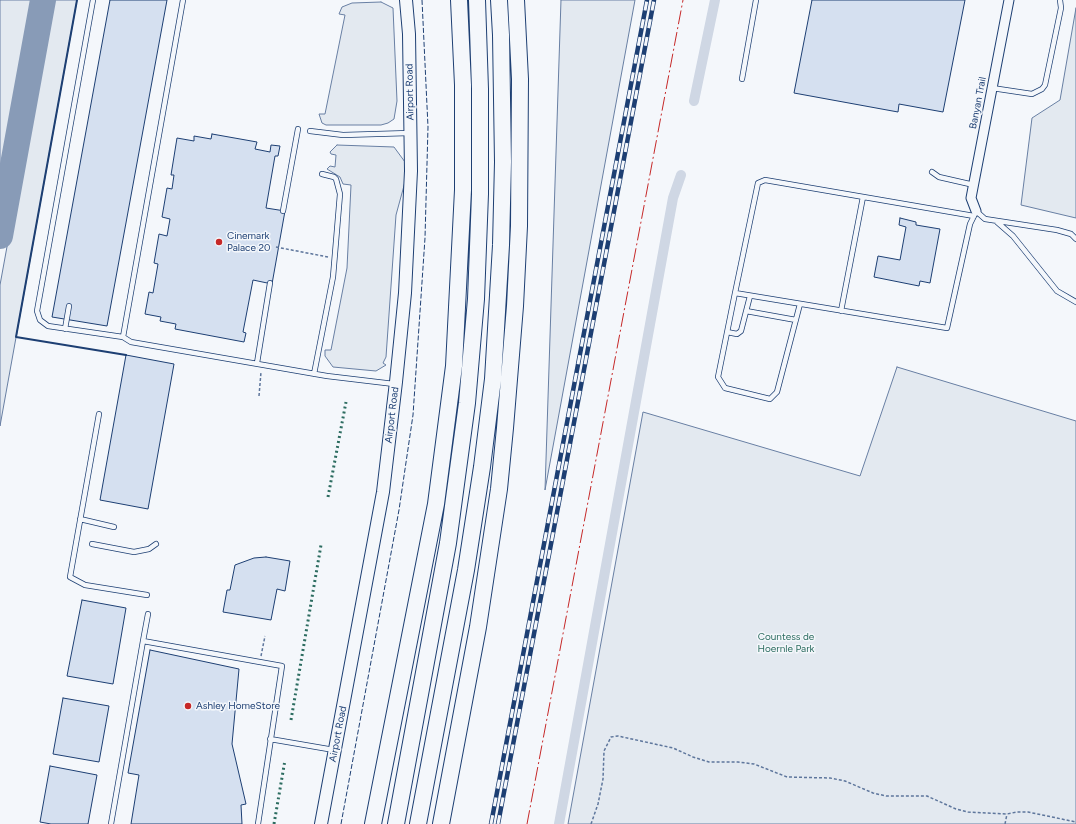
<!DOCTYPE html>
<style>
body{margin:0}
canvas{display:block;background:#f4f7fb}
</style>
<canvas width="1076" height="824"></canvas>
<script>
const context = document.querySelector('canvas').getContext('2d');
context.lineJoin = 'round';
function paint(path, color) {
  context.fillStyle = color;
  context.fill(path, 'evenodd');
}
function toPath(rows) {
  const path = new Path2D();
  for (const r of rows) {
    path.moveTo(r[0], r[1]);
    for (let i = 2; i < r.length; i += 2) path.lineTo(r[i], r[i + 1]);
  }
  return path;
}
function trace(path, color, width, dash) {
  context.strokeStyle = color;
  context.lineWidth = width;
  context.lineCap = dash ? 'butt' : 'round';
  context.setLineDash(dash || []);
  context.stroke(path);
}
function drawText(font, color, halo, rows, align = 'center') {
  context.font = font + ' Figtree,sans-serif';
  context.lineWidth = 3;
  context.setLineDash([]);
  context.textBaseline = 'middle';
  context.strokeStyle = halo;
  context.fillStyle = color;
  for (const [text, x, y, turn = 0] of rows) {
    context.save();
    context.translate(x, y);
    context.rotate((+turn || 0) * Math.PI / 180);
    context.textAlign = isNaN(turn) ? turn : align;
    if (halo) context.strokeText(text, 0, 0);
    context.fillText(text, 0, 0);
    context.restore();
  }
}
const green = toPath([
 [0,0,34,0,0,187,0,0],
 [52,0,77,0,0,426,0,285,52,0],
 [561,0,635,0,545,490,561,0],
 [381,2,393,8,397,101,394,119,388,123,381,125,326,125,322,123,319,114,325,114,345,15,339,14,342,7,352,3,381,2],
 [1076,8,1076,218,1021,205,1032,118,1060,100,1076,8],
 [337,145,394,147,405,162,405,182,396,215,386,357,383,363,386,365,376,371,333,367,325,356,325,350,331,350,347,268,351,185,343,184,340,177,327,169,330,166,335,167,336,155,331,154,330,152,337,145],
 [897,367,1076,421,1076,824,568,824,643,412,860,476,897,367]
]);
const canal = toPath([
 [694,101,715,0],
 [559,824,673,198,681,175]
]);
const taxiway = toPath([
 [0,236,43,0]
]);
const building = toPath([
 [110,0,167,0,107,326,52,317,110,0],
 [812,0,965,0,943,112,899,104,898,112,794,93,812,0],
 [212,134,257,142,255,149,270,152,271,145,280,146,278,156,275,156,266,208,285,211,272,284,253,280,243,332,246,333,244,342,175,329,176,324,160,321,161,317,145,314,149,292,153,293,158,264,154,263,159,234,167,236,170,219,162,217,167,188,172,189,174,175,171,175,177,138,194,141,194,136,211,139,212,134],
 [900,218,916,222,916,225,940,229,930,283,920,281,919,286,874,277,878,256,900,260,906,227,899,225,900,218],
 [126,355,174,364,148,509,100,500,126,355],
 [266,557,290,561,285,591,277,589,271,620,223,612,227,590,230,590,235,565,254,558,266,557],
 [82,600,126,608,113,684,67,676,82,600],
 [150,650,239,669,232,744,246,804,241,805,242,824,131,824,139,775,128,773,150,650],
 [63,698,109,706,99,762,53,754,63,698],
 [50,766,97,775,88,824,51,824,40,822,50,766]
]);
const path = toPath([
 [276,247,328,257],
 [259,396,261,372],
 [261,656,265,636],
 [591,824,598,804,603,779,604,751,611,737,618,736,673,748,693,757,709,762,738,762,754,764,787,777,830,778,845,781,873,793,886,796,927,796,956,809,968,812,1007,814,1017,812,1028,812,1076,822],
 [1005,824,1007,814]
]);
const lane = toPath([
 [93,0,37,311,40,320,48,326,123,337,183,0],
 [742,79,756,0],
 [992,88,1032,94,1042,89,1045,85,1061,8,1060,0],
 [310,131,343,135,410,133],
 [932,172,939,177,974,185],
 [283,211,298,129],
 [974,216,765,180,758,183,735,293,947,328,970,224,974,216,976,211,985,219,1057,230,1071,234,1076,239],
 [997,222,1013,236,1057,291,1076,302],
 [735,293,718,377,725,388,770,399,777,392,800,304],
 [746,311,796,320],
 [841,311,863,197],
 [65,329,69,306],
 [727,332,737,334,741,331,750,296],
 [123,337,131,342,327,376,394,384],
 [257,363,270,283],
 [314,374,333,277,340,194,336,179,334,177,322,174],
 [99,414,70,577,85,585,147,595],
 [80,519,114,527],
 [92,544,134,552,149,549,156,544],
 [143,641,148,614],
 [270,739,334,750],
 [111,824,143,641,282,666,258,824]
]);
const street = toPath([
 [976,211,971,198,1009,0]
]);
const secondary = toPath([
 [321,824,383,492,396,382,405,293,411,171,409,34,406,0]
]);
const highway = toPath([
 [373,824,436,504,454,366,463,190,463,85,459,0],
 [396,824,448,543,467,403,476,299,480,194,480,89,477,0],
 [418,824,466,570,482,467,493,379,501,245,503,162,501,35,499,0],
 [441,824,478,627,499,489,505,428,515,306,519,226,520,79,516,0]
]);
const rail = toPath([
 [491,824,647,0],
 [498,824,654,0]
]);
const hedge = toPath([
 [328,497,346,402],
 [291,720,321,545],
 [274,824,285,760]
]);
const fence = toPath([
 [341,824,399,510,413,415,425,238,428,127,422,0]
]);
const wall = toPath([
 [77,0,16,337,126,355]
]);
const power = toPath([
 [527,824,683,0]
]);
const markers = [
 [219,242,4,"#c62828"],
 [188,706,4,"#c62828"]
];
const streetNames = [
 ["Airport Road",410,92,-91],
 ["Banyan Trail",978,103,-79],
 ["Airport Road",392,415,-83],
 ["Airport Road",338,734,-79]
];
const poiNames = [
 ["Cinemark",227,236],
 ["Palace 20",227,248],
 ["Ashley HomeStore",196,706]
];
const parkNames = [
 ["Countess de",786,637],
 ["Hoernle Park",786,649]
];
paint(green, '#e3e9f0');
trace(green, '#687fa3', 1);
trace(canal, '#cfd7e4', 10);
trace(taxiway, '#889bb7', 26);
paint(building, '#d5e0f0');
trace(building, '#1d3f73', 1);
trace(lane, '#1d3f73', 6);
trace(street, '#1d3f73', 11);
trace(secondary, '#1d3f73', 14);
trace(highway, '#1d3f73', 18);
trace(path, '#5e769c', 1.5, [3, 2]);
trace(lane, '#f4f7fb', 4.5);
trace(street, '#f4f7fb', 9);
trace(secondary, '#f4f7fb', 12);
trace(highway, '#f4f7fb', 16);
trace(rail, '#1d3f73', 4.5);
trace(rail, '#f4f7fb', 3, [9]);
trace(hedge, '#2c6c60', 3, [2, 3]);
trace(fence, '#1d3f73', 1, [5, 2]);
trace(wall, '#1d3f73', 2);
trace(power, '#c62828', 1, [14, 3, 2, 3]);
for (const [x, y, r, color] of markers) {
  const dot = new Path2D();
  dot.arc(x, y, r, 0, 2 * Math.PI);
  context.fillStyle = color;
  context.fill(dot);
  trace(dot, '#f4f7fb', 1.5);
}
drawText('10px', '#1d3f73', '#f4f7fb', streetNames);
drawText('10px', '#1d3f73', '#f4f7fb', poiNames, 'left');
drawText('10px', '#2c6c60', '#f4f7fb', parkNames);
</script>
